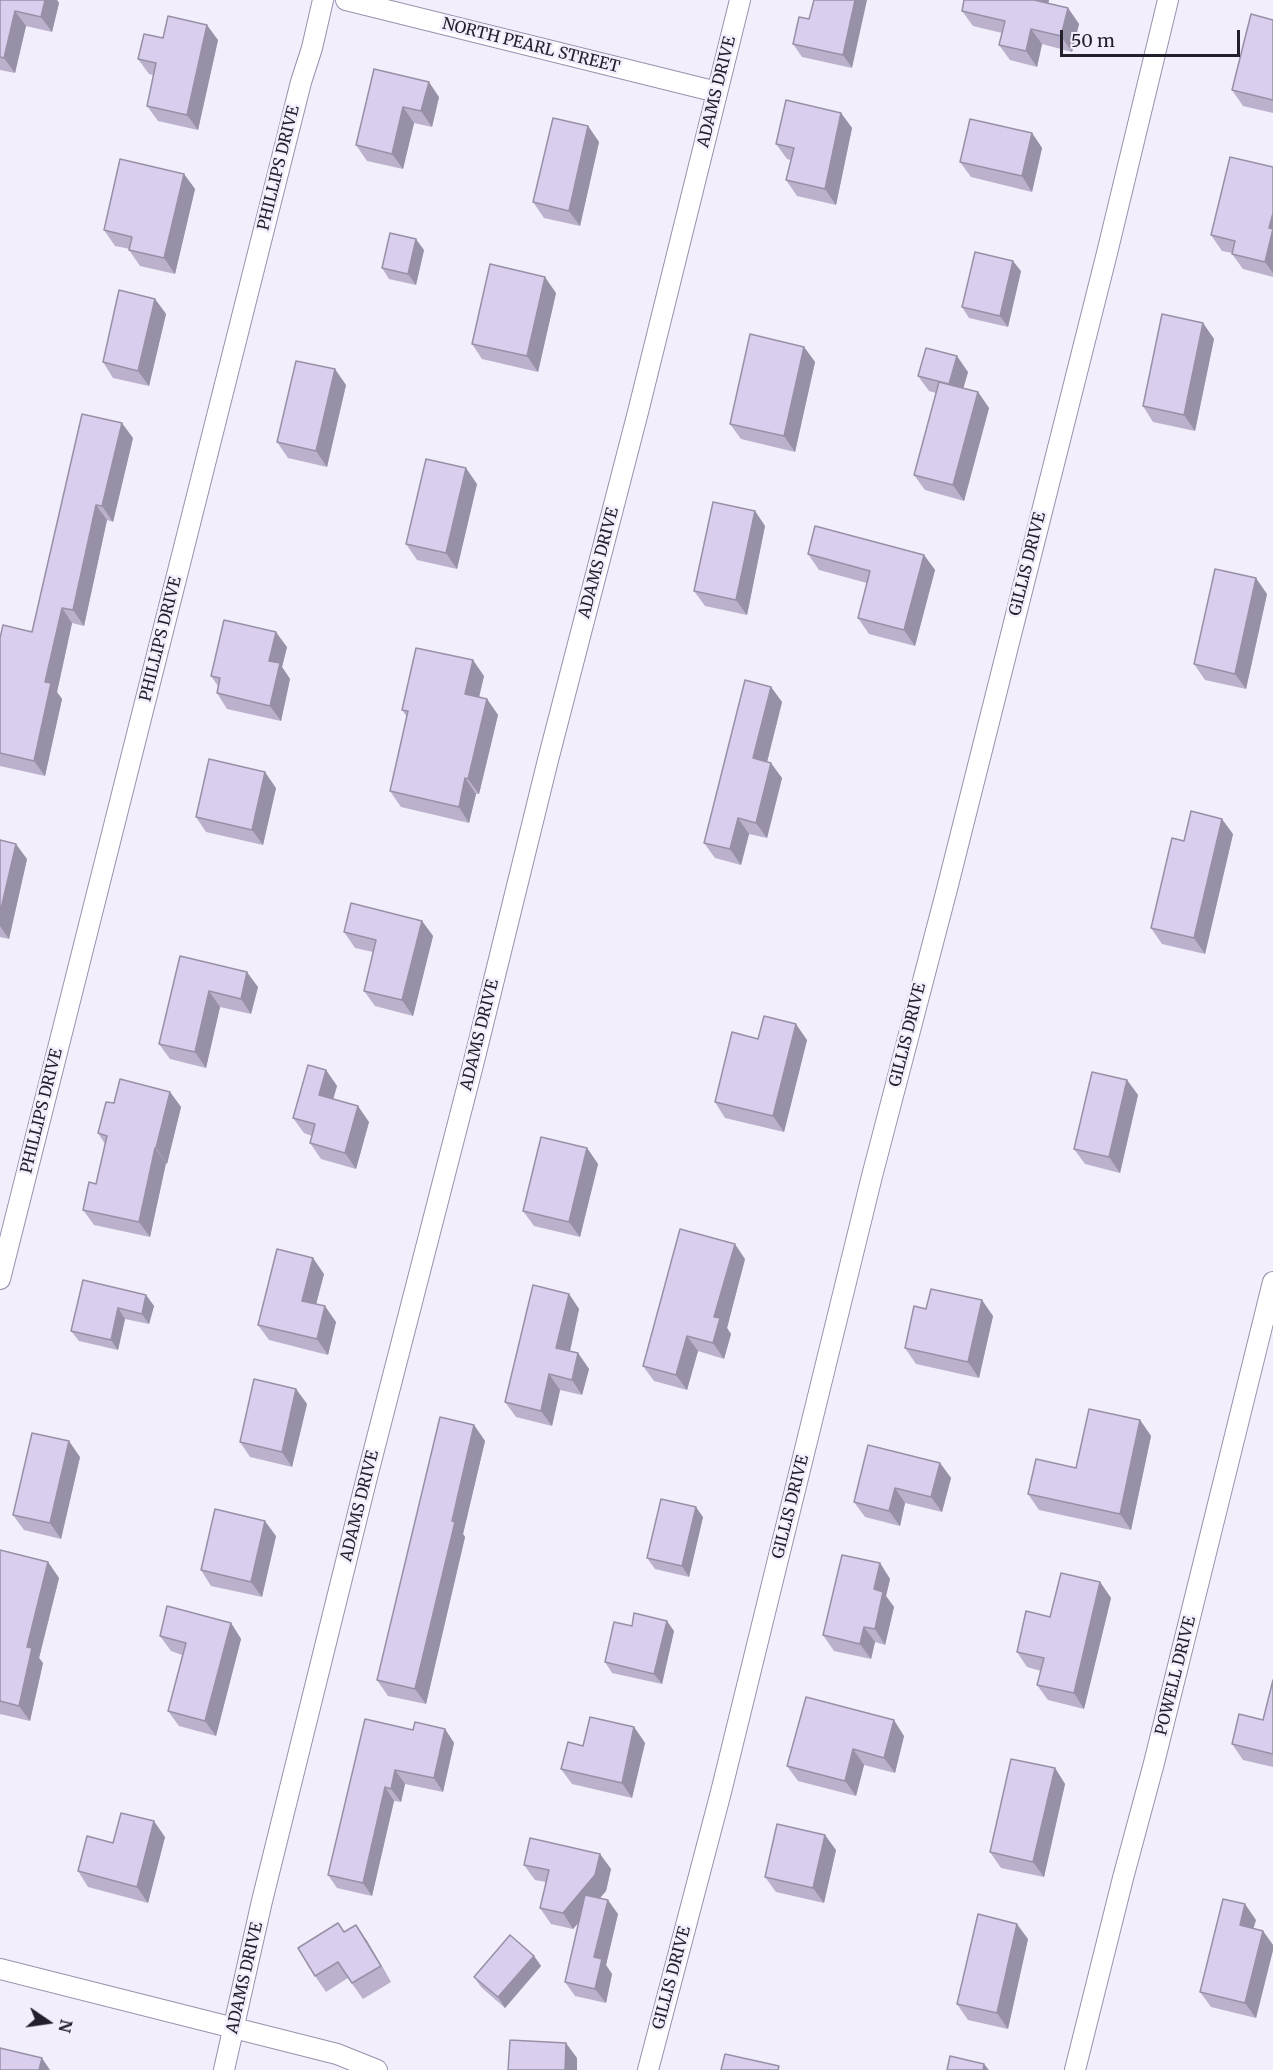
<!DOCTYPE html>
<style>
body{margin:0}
#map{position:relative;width:1273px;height:2070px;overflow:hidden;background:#f2eefb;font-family:Merriweather,serif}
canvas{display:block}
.north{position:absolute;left:18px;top:1992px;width:60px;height:60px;-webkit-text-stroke:4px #f2eefb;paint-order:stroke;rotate:103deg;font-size:16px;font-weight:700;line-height:24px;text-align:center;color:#24202b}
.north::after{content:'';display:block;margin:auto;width:21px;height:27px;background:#24202b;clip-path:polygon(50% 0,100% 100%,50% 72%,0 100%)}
.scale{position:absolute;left:1060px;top:30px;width:180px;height:27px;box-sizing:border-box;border:3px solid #24202b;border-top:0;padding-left:8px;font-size:18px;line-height:21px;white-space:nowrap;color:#24202b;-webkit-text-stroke:4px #f2eefb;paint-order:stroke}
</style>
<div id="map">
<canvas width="1273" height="2070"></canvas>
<div class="north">N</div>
<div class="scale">50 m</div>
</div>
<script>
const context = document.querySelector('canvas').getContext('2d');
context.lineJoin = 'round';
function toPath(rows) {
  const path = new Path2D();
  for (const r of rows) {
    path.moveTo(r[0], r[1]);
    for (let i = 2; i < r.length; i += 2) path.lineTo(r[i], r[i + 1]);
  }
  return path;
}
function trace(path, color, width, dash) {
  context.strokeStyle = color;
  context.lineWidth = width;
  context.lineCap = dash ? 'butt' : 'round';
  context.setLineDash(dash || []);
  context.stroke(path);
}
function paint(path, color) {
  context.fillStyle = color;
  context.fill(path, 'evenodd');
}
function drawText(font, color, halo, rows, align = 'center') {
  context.font = font + ' Merriweather,serif';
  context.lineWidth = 5;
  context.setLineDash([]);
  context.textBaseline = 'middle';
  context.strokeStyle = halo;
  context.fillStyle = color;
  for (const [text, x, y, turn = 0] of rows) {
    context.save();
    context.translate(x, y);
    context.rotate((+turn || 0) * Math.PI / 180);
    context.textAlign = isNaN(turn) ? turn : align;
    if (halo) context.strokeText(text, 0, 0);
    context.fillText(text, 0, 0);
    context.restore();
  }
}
const minor = toPath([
 [346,0,717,92],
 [0,1279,301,82,312,48,323,0],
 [0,1969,337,2054,377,2070],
 [224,2070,262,1901,367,1477,474,1061,548,760,638,412,740,0],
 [648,2070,721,1792,872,1176,947,889,1107,253,1168,0],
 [1075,2070,1123,1878,1154,1763,1273,1282]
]);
const wall = toPath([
 [0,0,57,0,59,3,52,32,26,26,15,73,0,70],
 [814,0,852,68,802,57,793,44,809,19],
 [1049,0,1048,3,1068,8,1079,24,1072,52,1042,44,1037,67,1010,60,999,45,1002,33,973,26,962,11],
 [1273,20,1273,113,1243,106,1232,90],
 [163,38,218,40,198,130,158,121,147,106,153,75,149,74,138,59],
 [374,69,439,97,432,127,414,123,403,169,367,161,356,145],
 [841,113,852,128,836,205,797,196,786,180,791,160,787,159,776,144],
 [588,126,599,142,580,226,544,218,533,202],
 [1032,133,1042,148,1032,192,971,177,960,162],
 [1273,167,1273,277,1243,269,1232,254,1232,253,1222,251,1211,235],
 [184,174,195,189,175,274,140,266,129,250,130,249,115,246,104,230],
 [424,250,416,285,389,279,382,268],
 [1021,271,1008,327,969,318,962,307],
 [556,293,538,372,482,359,472,344],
 [155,299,166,314,149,386,113,378,103,362],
 [1203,323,1214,339,1195,431,1153,422,1143,406],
 [804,347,815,362,795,452,741,439,730,424],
 [968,372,963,388,978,392,989,408,964,501,925,490,914,475,936,393,929,391,918,376],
 [346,385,327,467,288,458,277,442],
 [82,414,133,438,113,522,107,520,84,626,72,623,57,692,62,699,45,776,0,766,0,638,32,632],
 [477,484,457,569,417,560,406,544],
 [755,511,765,526,747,615,705,606,694,591],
 [808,554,924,555,935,570,915,646,869,634,858,618,867,583,819,570],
 [1267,594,1246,689,1205,680,1194,664],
 [287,647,282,667,290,679,281,721,227,709,217,693,218,686,211,676],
 [484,676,479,697,487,699,498,715,479,794,476,794,469,823,401,807,390,791,407,717,402,710],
 [771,687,782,702,767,762,782,778,767,838,749,834,741,865,715,858,704,843],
 [276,788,263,845,206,832,196,817],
 [1233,834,1205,954,1162,944,1151,928,1184,841],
 [0,840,27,859,9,939,0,937],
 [422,921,433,936,413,1016,375,1006,364,991,373,952,355,948,344,932],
 [180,956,258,987,251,1014,220,1007,206,1068,170,1059,159,1044],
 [758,1039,807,1040,784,1132,725,1118,715,1102],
 [326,1070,337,1086,333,1099,369,1122,356,1169,321,1159,310,1143,312,1136,304,1133,293,1118],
 [1127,1080,1138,1095,1120,1173,1085,1164,1074,1149],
 [170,1092,181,1107,167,1164,166,1163,150,1237,94,1225,83,1210,96,1184,105,1144,98,1133,114,1103],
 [587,1148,598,1164,580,1237,534,1226,523,1211],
 [745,1259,727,1328,731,1334,724,1359,698,1351,687,1390,654,1381,643,1366],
 [324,1274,316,1304,336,1322,328,1355,269,1340,258,1325],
 [569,1294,579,1309,570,1352,578,1353,589,1369,582,1395,560,1390,552,1426,516,1417,505,1402],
 [146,1295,154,1306,149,1324,125,1319,118,1350,79,1341,71,1331],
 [926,1309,993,1316,979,1378,916,1364,905,1348],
 [296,1389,307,1404,292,1467,250,1457,240,1442],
 [1140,1420,1151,1436,1131,1530,1039,1510,1028,1494,1076,1468],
 [474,1425,485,1441,463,1534,465,1537,426,1704,388,1696,377,1680],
 [80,1457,61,1539,24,1530,13,1515],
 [940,1463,951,1478,942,1512,905,1503,900,1526,865,1517,854,1502],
 [703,1517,689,1577,655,1569,647,1558],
 [276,1536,262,1597,211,1586,201,1570],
 [0,1550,48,1562,59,1578,39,1658,43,1663,30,1721,0,1714],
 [880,1563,890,1579,886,1596,894,1607,885,1645,875,1642,871,1659,834,1651,823,1635],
 [1100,1582,1111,1598,1084,1709,1048,1700,1037,1685,1041,1671,1027,1667,1017,1652,1050,1617],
 [231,1623,241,1639,216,1736,179,1726,168,1711,182,1655,171,1651,160,1636],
 [632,1626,674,1631,662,1684,612,1673,605,1662],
 [1273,1680,1273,1767,1243,1760,1232,1744,1263,1720],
 [634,1727,645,1743,632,1798,572,1784,561,1769,583,1746],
 [445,1729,454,1743,443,1792,405,1784,401,1802,394,1801,372,1896,337,1888,328,1875,413,1730],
 [904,1736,895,1773,864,1765,856,1796,798,1781,787,1766],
 [1055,1768,1065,1784,1044,1877,1001,1868,990,1852],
 [165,1837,148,1903,88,1887,78,1871,113,1843],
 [836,1850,824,1903,776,1892,765,1877],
 [600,1854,611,1869,606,1891,600,1898,618,1914,606,1965,612,1974,606,2003,575,1996,565,1982,579,1922,573,1929,551,1924,540,1908,546,1882,535,1880,524,1865],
 [1256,1920,1253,1928,1263,1931,1273,1945,1273,1950,1256,2018,1211,2007,1200,1992],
 [356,1925,367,1941,391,1982,363,1999,348,1978,326,1992,315,1976,345,1932],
 [1028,1939,1008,2029,968,2020,957,2004],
 [534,1956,541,1966,505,2008,481,1987,474,1977]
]);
const shadedWall = toPath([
 [45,0,57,0,59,3,52,32,41,17],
 [855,0,867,0,852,68,843,55],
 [1034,0,1049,0,1045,16],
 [1068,8,1079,24,1072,52,1061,36],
 [15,11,26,26,15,73,4,58],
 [207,25,218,40,198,130,187,115],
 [1031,29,1042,44,1037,67,1026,51],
 [429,82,439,97,432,127,421,111],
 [403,107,414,123,403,169,392,154],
 [841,113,852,128,836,205,825,189],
 [588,126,599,142,580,226,569,211],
 [1032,133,1042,148,1032,192,1022,176],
 [184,174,195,189,175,274,164,258],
 [1273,213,1273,273,1265,262,1269,228],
 [416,239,424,250,416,285,408,274],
 [1013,261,1021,271,1008,327,1000,316],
 [545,277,556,293,538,372,527,356],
 [155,299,166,314,149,386,138,371],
 [1203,323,1214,339,1195,431,1184,415],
 [804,347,815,362,795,452,784,436],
 [957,356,968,372,960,400,949,384],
 [335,369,346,385,327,467,316,451],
 [978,392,989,408,964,501,953,485],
 [122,423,133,438,113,522,102,506],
 [466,468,477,484,457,569,446,553],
 [96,505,107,520,84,626,73,610],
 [755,511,765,526,747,615,736,600],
 [924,555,935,570,915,646,904,630],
 [1256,578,1267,594,1246,689,1235,674],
 [62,608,72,623,57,692,62,699,45,776,34,761,45,682],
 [276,632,287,647,282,667,290,679,281,721,270,706,269,661],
 [473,660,484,676,476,710,465,694],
 [771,687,782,702,764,774,753,758],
 [487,699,498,715,479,794,468,779],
 [771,763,782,778,767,838,756,823],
 [265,772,276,788,263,845,252,830],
 [465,778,476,794,469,823,459,807],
 [738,818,749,834,741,865,730,849],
 [1222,819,1233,834,1205,954,1194,938],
 [16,844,27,859,9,939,0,926,0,913],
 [422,921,433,936,413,1016,402,1000],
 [247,972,258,987,251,1014,241,999],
 [209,991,220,1007,206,1068,195,1052],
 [796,1024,807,1040,784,1132,773,1116],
 [326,1070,337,1086,330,1110,319,1095],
 [1127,1080,1138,1095,1120,1173,1109,1157],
 [170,1092,181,1107,167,1164,156,1148],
 [358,1106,369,1122,356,1169,345,1153],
 [155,1148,166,1163,150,1237,139,1222],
 [587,1148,598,1164,580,1237,569,1222],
 [735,1244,745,1259,727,1328,731,1334,724,1359,713,1343,714,1317],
 [313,1258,324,1274,313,1316,302,1301],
 [569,1294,579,1309,567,1364,556,1348],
 [146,1295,154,1306,149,1324,142,1314],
 [982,1300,993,1316,979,1378,968,1362],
 [325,1306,336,1322,328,1355,317,1339],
 [118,1308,125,1319,118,1350,111,1340],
 [687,1336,698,1351,687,1390,676,1375],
 [578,1353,589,1369,582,1395,572,1380],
 [549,1374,560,1390,552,1426,541,1411],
 [296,1389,307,1404,292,1467,282,1452],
 [1140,1420,1151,1436,1131,1530,1120,1514],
 [474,1425,485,1441,463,1534,465,1537,426,1704,415,1689],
 [69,1441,80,1457,61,1539,50,1523],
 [940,1463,951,1478,942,1512,931,1497],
 [895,1488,905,1503,900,1526,889,1511],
 [696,1507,703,1517,689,1577,682,1566],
 [265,1521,276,1536,262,1597,251,1582],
 [48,1562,59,1578,39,1658,43,1663,30,1721,19,1706,27,1647],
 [880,1563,890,1579,886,1596,894,1607,885,1645,875,1629,874,1589],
 [1100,1582,1111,1598,1084,1709,1074,1693],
 [667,1621,674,1631,662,1684,654,1674],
 [231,1623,241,1639,216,1736,205,1721],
 [864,1627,875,1642,871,1659,860,1644],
 [894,1720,904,1736,895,1773,884,1758],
 [634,1727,645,1743,632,1798,622,1783],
 [445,1729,454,1743,443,1792,434,1778],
 [853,1749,864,1765,856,1796,845,1781],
 [1055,1768,1065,1784,1044,1877,1033,1862],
 [395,1770,405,1784,401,1802,391,1789],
 [385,1787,394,1801,372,1896,363,1883],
 [154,1821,165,1837,148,1903,137,1887],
 [825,1835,836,1850,824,1903,813,1888],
 [600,1854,611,1869,606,1891,573,1929,563,1913],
 [608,1900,618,1914,606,1965,612,1974,606,2003,595,1989,594,1957],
 [1245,1904,1256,1920,1250,1940,1240,1925],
 [1017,1924,1028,1939,1008,2029,997,2013],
 [356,1925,367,1941,391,1982,381,1966],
 [1263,1931,1273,1945,1273,1950,1256,2018,1245,2003],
 [534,1956,541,1966,505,2008,498,1997],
 [566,2043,577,2058,577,2070,565,2070],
 [42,2058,50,2070,39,2070],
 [984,2064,989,2070,983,2070]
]);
const building = toPath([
 [0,0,45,0,41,17,15,11,4,58,0,57,0,0],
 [814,0,855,0,843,55,793,44,799,17,809,19,814,0],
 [964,0,1034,0,1068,8,1061,36,1031,29,1026,51,999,45,1005,21,962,11,964,0],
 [1251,14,1273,20,1273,100,1232,90,1251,14],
 [168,16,207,25,187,115,147,106,156,63,138,59,144,34,163,38,168,16],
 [374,69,429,82,421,111,403,107,392,154,356,145,374,69],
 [786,100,841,113,825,189,786,180,794,148,776,144,786,100],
 [553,118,588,126,569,211,533,202,553,118],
 [970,119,1032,133,1022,176,960,162,970,119],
 [1230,157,1273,167,1273,213,1269,228,1273,229,1265,262,1232,254,1235,241,1211,235,1230,157],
 [120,159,184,174,164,258,129,250,132,237,104,230,120,159],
 [390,233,416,239,408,274,382,268,390,233],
 [975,252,1013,261,1000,316,962,307,975,252],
 [490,264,545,277,527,356,472,344,490,264],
 [119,290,155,299,138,371,103,362,119,290],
 [1162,314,1203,323,1184,415,1143,406,1162,314],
 [750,334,804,347,784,436,730,424,750,334],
 [926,348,957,356,949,384,918,376,926,348],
 [296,361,335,369,316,451,277,442,296,361],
 [939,382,978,392,953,485,914,475,939,382],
 [82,414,122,423,102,506,96,505,73,610,62,608,45,682,51,683,34,761,0,753,0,638,3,625,32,632,82,414],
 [426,459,466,468,446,553,406,544,426,459],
 [713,502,755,511,736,600,694,591,713,502],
 [815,526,924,555,904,630,858,618,870,571,808,554,815,526],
 [1215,569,1256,578,1235,674,1194,664,1215,569],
 [224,620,276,632,269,661,280,663,270,706,217,693,220,678,211,676,224,620],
 [416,648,473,660,465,694,487,699,468,779,465,778,459,807,390,791,408,711,402,710,416,648],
 [745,680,771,687,753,758,771,763,756,823,738,818,730,849,704,843,745,680],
 [209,759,265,772,252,830,196,817,209,759],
 [1191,811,1222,819,1194,938,1151,928,1172,838,1184,841,1191,811],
 [0,840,16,844,0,913,0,840],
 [351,903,422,921,402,1000,364,991,376,940,344,932,351,903],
 [180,956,247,972,241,999,209,991,195,1052,159,1044,180,956],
 [764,1016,796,1024,773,1116,715,1102,732,1032,758,1039,764,1016],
 [308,1065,326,1070,319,1095,358,1106,345,1153,310,1143,315,1124,293,1118,308,1065],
 [1092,1072,1127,1080,1109,1157,1074,1149,1092,1072],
 [120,1079,170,1092,156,1148,155,1148,139,1222,83,1210,89,1182,96,1184,107,1136,98,1133,106,1102,114,1103,120,1079],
 [541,1137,587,1148,569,1222,523,1211,541,1137],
 [680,1229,735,1244,714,1317,720,1318,713,1343,687,1336,676,1375,643,1366,680,1229],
 [277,1249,313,1258,302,1301,325,1306,317,1339,258,1325,277,1249],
 [83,1280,146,1295,142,1314,118,1308,111,1340,71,1331,83,1280],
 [533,1285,569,1294,556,1348,578,1353,572,1380,549,1374,541,1411,505,1402,533,1285],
 [931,1289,982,1300,968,1362,905,1348,914,1306,926,1309,931,1289],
 [254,1379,296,1389,282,1452,240,1442,254,1379],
 [1089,1409,1140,1420,1120,1514,1028,1494,1036,1459,1076,1468,1089,1409],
 [440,1417,474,1425,452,1521,455,1522,415,1689,377,1680,440,1417],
 [32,1433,69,1441,50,1523,13,1515,32,1433],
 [868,1445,940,1463,931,1497,895,1488,889,1511,854,1502,868,1445],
 [661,1499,696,1507,682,1566,647,1558,661,1499],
 [215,1509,265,1521,251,1582,201,1570,215,1509],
 [0,1550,48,1562,27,1647,32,1648,19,1706,0,1701,0,1550],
 [842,1555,880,1563,874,1589,883,1592,875,1629,864,1627,860,1644,823,1635,842,1555],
 [1061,1573,1100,1582,1074,1693,1037,1685,1044,1658,1017,1652,1026,1611,1050,1617,1061,1573],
 [167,1606,231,1623,205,1721,168,1711,186,1643,160,1636,167,1606],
 [634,1613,667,1621,654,1674,605,1662,614,1622,632,1626,634,1613],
 [1273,1680,1273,1754,1232,1744,1239,1714,1263,1720,1273,1680],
 [806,1697,894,1720,884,1758,853,1749,845,1781,787,1766,806,1697],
 [590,1717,634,1727,622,1783,561,1769,568,1742,583,1746,590,1717],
 [365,1719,413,1730,415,1722,445,1729,434,1778,395,1770,391,1789,385,1787,363,1883,328,1875,365,1719],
 [1011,1759,1055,1768,1033,1862,990,1852,1011,1759],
 [121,1813,154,1821,137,1887,78,1871,87,1836,113,1843,121,1813],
 [777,1824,825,1835,813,1888,765,1877,777,1824],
 [530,1838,600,1854,595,1875,563,1913,540,1908,549,1870,524,1865,530,1838],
 [585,1895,608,1900,594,1957,602,1959,595,1989,565,1982,585,1895],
 [1223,1899,1245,1904,1240,1925,1263,1931,1245,2003,1200,1992,1223,1899],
 [978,1914,1017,1924,997,2013,957,2004,978,1914],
 [338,1923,344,1932,356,1925,381,1966,352,1983,338,1962,315,1976,298,1948,338,1923],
 [510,1935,534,1956,498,1997,474,1977,510,1935],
 [510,2040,566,2043,565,2070,508,2070,510,2040],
 [0,2048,42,2058,39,2070,0,2070,0,2048],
 [725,2054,779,2066,778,2070,721,2070,725,2054],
 [950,2056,984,2064,983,2070,947,2070,950,2056]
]);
const streetNames = [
 ["NORTH PEARL STREET",531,46,14],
 ["ADAMS DRIVE",717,92,-76],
 ["PHILLIPS DRIVE",279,168,-76],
 ["ADAMS DRIVE",599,563,-75],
 ["GILLIS DRIVE",1028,564,-76],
 ["PHILLIPS DRIVE",161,639,-76],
 ["ADAMS DRIVE",480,1035,-76],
 ["GILLIS DRIVE",908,1035,-76],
 ["PHILLIPS DRIVE",42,1111,-76],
 ["ADAMS DRIVE",360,1506,-76],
 ["GILLIS DRIVE",791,1507,-76],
 ["POWELL DRIVE",1176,1676,-76],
 ["ADAMS DRIVE",245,1978,-77],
 ["GILLIS DRIVE",672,1978,-75]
];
trace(minor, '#9a90ad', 22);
trace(minor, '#fff', 20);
paint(wall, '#bbb1cc');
paint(shadedWall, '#9890a6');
paint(building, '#d9ceed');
trace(building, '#9890a6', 1.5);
drawText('16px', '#24202b', '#f2eefb', streetNames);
</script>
